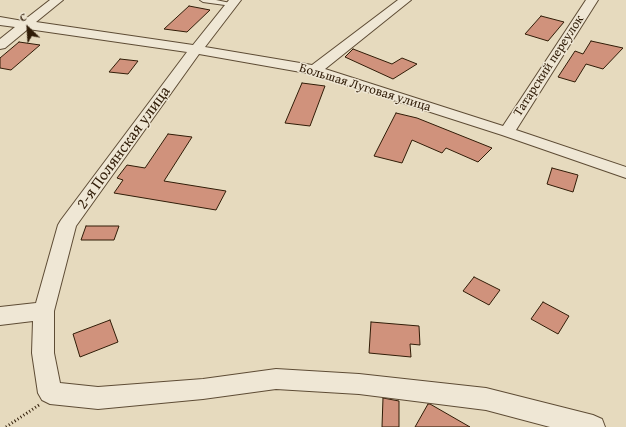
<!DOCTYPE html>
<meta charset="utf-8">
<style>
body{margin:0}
#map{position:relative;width:626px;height:427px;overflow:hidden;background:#e6dabe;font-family:"Gentium Book Plus",serif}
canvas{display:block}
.north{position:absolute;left:8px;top:8px;width:40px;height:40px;-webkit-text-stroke:3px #efe7d5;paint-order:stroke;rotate:335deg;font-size:11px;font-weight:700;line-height:16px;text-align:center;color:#301c07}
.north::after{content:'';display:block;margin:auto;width:14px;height:18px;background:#301c07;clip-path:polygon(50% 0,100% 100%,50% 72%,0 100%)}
</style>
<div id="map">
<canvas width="626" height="427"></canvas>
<div class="north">С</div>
</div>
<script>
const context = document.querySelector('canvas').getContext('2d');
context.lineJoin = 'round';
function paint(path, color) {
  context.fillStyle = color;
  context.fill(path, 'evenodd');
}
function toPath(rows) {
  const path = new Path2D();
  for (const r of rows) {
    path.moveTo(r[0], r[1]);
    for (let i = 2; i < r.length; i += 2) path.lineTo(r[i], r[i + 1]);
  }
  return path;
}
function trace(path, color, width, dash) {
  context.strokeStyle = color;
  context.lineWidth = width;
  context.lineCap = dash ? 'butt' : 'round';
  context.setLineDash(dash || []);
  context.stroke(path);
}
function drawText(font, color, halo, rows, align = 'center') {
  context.font = font + ' "Gentium Book Plus",serif';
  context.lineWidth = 3;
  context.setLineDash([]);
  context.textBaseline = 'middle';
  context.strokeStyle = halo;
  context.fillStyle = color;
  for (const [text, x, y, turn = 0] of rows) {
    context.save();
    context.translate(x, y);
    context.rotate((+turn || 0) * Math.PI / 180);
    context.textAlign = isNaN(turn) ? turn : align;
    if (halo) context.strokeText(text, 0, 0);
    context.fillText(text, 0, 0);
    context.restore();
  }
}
const building = toPath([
 [189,6,210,10,187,32,164,29,189,6],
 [541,16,564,22,548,41,525,34,541,16],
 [591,41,623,48,603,69,586,64,575,82,558,77,575,51,583,54,591,41],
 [19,42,40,45,11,70,0,68,0,58,19,42],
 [353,49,392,64,402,58,417,64,393,79,345,57,353,49],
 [120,59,138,61,128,74,109,72,120,59],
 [302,83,325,86,310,126,285,123,302,83],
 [396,113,417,118,492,148,478,162,446,148,442,153,412,140,402,163,374,156,396,113],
 [168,134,192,137,164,181,226,191,216,210,114,193,123,180,117,178,127,165,145,168,168,134],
 [552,168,578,175,573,192,547,184,552,168],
 [86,226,119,226,114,240,81,240,86,226],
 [474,277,500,290,489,305,463,291,474,277],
 [543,302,569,316,558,334,531,319,543,302],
 [110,320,118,342,80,357,73,334,110,320],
 [371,322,419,326,420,345,410,344,411,357,369,353,371,322],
 [383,398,399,401,399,427,382,427,383,398],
 [428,404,430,404,470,427,415,427,428,404]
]);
const path = toPath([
 [6,427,39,405]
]);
const lane = toPath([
 [200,0,216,0,235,4,232,6,203,2,200,0]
]);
const street = toPath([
 [50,0,63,0,36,22,193,45,229,0,241,0,205,47,312,65,398,0,411,0,325,69,503,126,586,0,598,0,516,130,626,167,626,178,502,135,312,74,199,54,76,226,54,311,54,353,60,383,98,387,203,379,276,369,359,374,486,388,593,415,602,419,605,427,550,427,486,410,359,394,276,389,203,399,98,409,50,404,42,400,38,393,32,353,33,321,0,325,0,307,36,303,58,225,61,220,187,52,28,29,5,48,0,49,0,39,15,27,0,25,0,17,23,21,50,0]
]);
const farStreetnames = [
 ["Татарский переулок",549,66,-57],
 ["Большая Луговая улица",365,88,17]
];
const streetNames = [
 ["2-я Полянская улица",124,148,-54]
];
paint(building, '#d0927c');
trace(building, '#301c07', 1);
trace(lane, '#5e4c35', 2);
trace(street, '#5e4c35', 2);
trace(path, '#301c07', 3, [1, 2.5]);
paint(lane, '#efe7d5');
paint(street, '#efe7d5');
drawText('13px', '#301c07', '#efe7d5', farStreetnames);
drawText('16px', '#301c07', '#efe7d5', streetNames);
</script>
